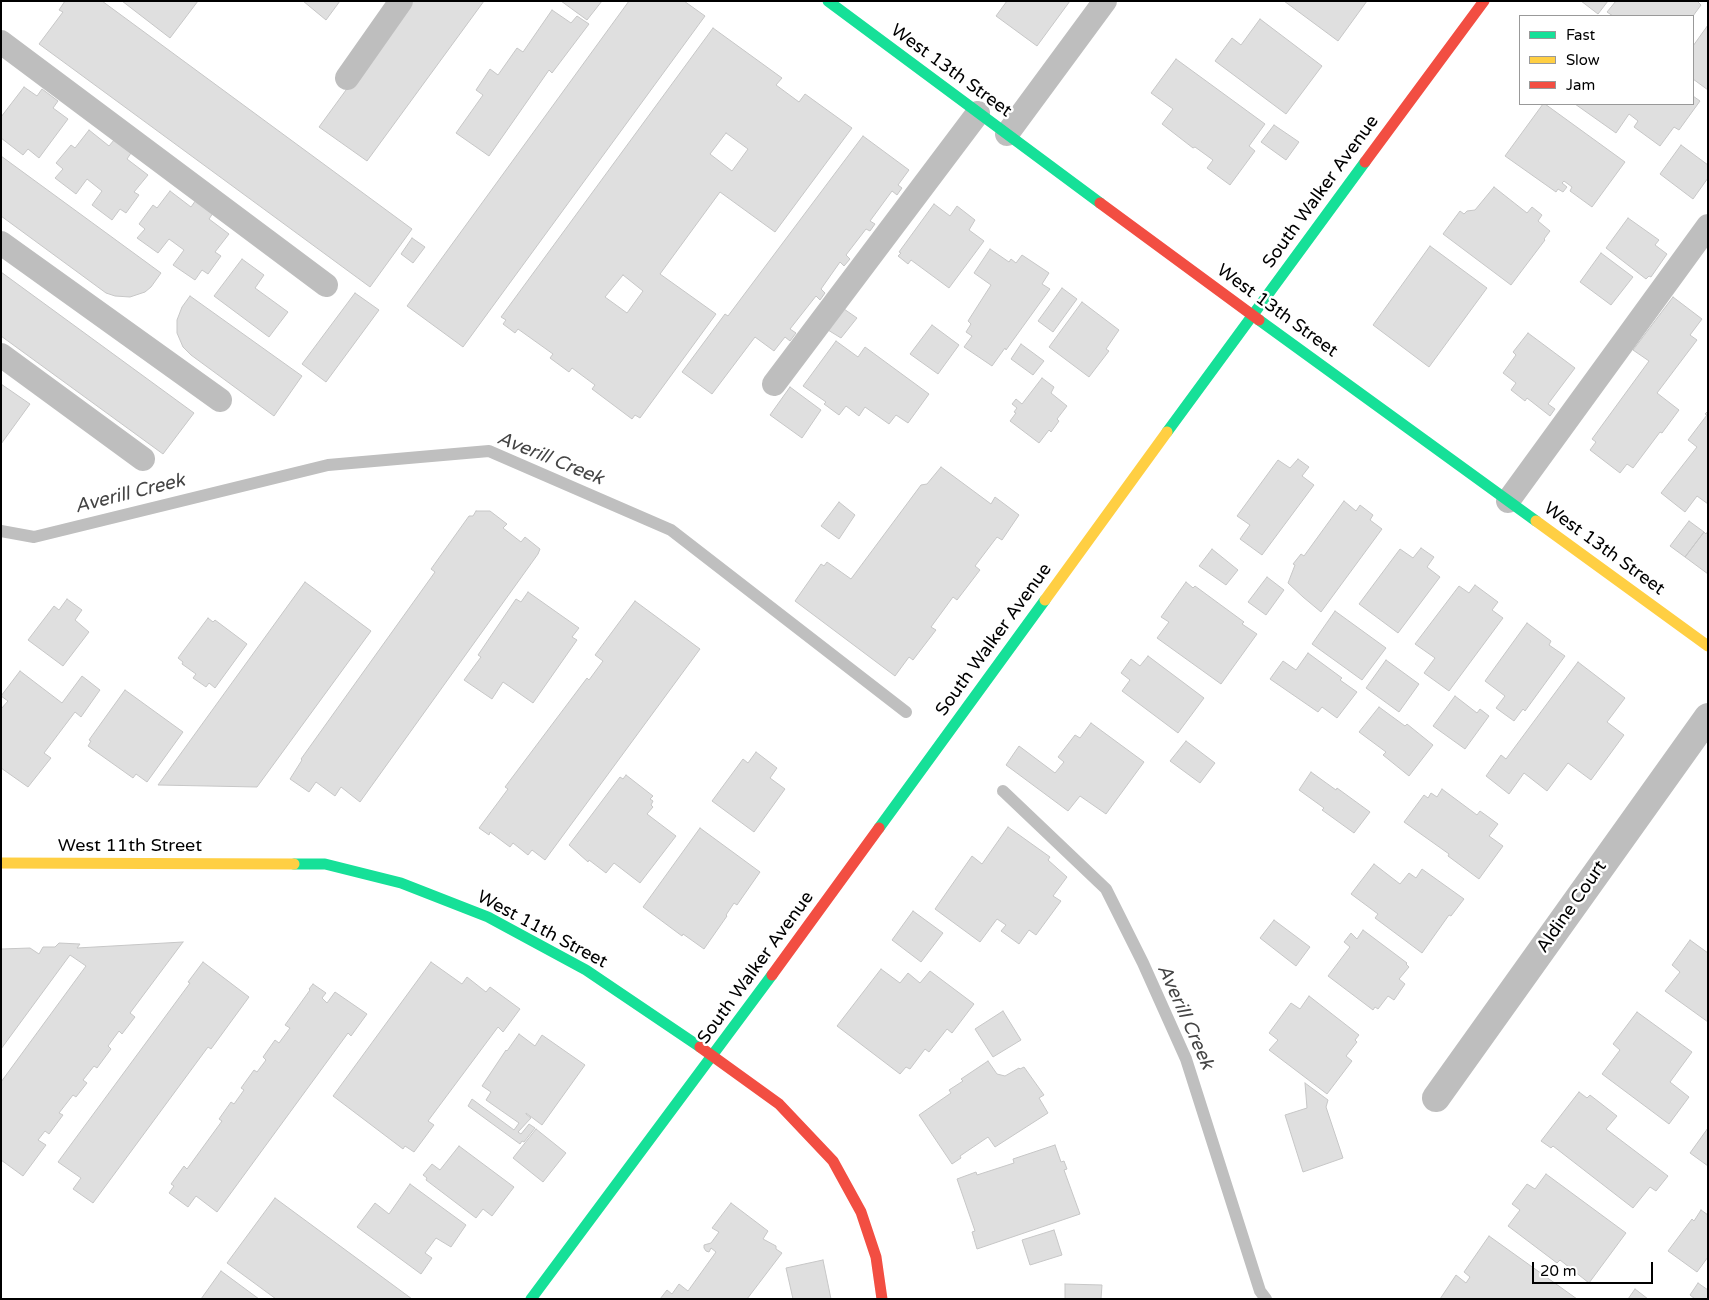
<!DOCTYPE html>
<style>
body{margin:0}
#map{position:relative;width:1709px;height:1300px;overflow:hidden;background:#fff;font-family:"Varela Round",sans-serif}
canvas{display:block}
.frame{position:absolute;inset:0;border:2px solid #000;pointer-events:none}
.legend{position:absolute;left:1519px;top:15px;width:175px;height:90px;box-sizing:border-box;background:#fff;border:1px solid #999;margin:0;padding:6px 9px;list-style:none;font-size:15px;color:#000}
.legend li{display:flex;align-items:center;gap:10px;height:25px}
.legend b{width:25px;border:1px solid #999}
.scale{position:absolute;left:1532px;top:1262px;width:121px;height:22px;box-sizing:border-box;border:2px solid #000;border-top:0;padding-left:6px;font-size:15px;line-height:18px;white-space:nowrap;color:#000;-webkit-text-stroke:4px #fff;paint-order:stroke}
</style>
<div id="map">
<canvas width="1709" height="1300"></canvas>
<div class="frame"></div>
<ul class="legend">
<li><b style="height:6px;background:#16e098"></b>Fast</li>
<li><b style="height:6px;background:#ffcf43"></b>Slow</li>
<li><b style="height:6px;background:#f24e42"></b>Jam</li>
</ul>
<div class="scale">20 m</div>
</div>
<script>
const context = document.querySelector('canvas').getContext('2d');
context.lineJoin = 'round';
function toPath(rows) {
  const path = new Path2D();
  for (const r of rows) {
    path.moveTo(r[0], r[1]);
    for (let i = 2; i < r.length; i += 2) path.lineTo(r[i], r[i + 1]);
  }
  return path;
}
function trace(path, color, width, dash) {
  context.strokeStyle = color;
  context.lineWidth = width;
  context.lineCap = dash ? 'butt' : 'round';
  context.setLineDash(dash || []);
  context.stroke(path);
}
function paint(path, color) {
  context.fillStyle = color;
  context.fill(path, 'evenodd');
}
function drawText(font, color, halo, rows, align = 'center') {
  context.font = font + ' "Varela Round",sans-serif';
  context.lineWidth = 5;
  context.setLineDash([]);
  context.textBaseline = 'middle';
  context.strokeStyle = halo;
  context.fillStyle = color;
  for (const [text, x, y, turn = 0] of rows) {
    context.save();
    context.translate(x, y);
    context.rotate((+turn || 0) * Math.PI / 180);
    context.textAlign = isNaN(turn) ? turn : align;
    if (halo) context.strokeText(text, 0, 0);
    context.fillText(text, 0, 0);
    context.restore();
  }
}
const stream = toPath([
 [1,531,34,537,328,465,489,451,671,530,906,712],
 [1003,791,1106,889,1143,963,1186,1059,1260,1291,1266,1299]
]);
const building = toPath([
 [65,1,102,1,412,229,370,287,39,44,63,12,59,10,65,1],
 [122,1,198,1,170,38,122,1],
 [303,1,340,1,326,20,303,1],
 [411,1,484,1,367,161,319,127,411,1],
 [561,1,602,1,587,20,561,1],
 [629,1,684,1,705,16,463,347,407,306,629,1],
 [1007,1,1070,1,1037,46,996,16,1007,1],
 [1284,1,1367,1,1338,41,1284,1],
 [1581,1,1608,1,1598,14,1581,1],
 [1616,1,1697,1,1701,5,1693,16,1613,16,1607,12,1616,1],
 [552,10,571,23,577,16,589,24,552,73,549,70,489,156,456,133,483,95,476,90,490,69,498,75,517,48,523,52,552,10],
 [1260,19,1322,66,1286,114,1215,61,1232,38,1241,45,1260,19],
 [1708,25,1708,90,1693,79,1693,46,1708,25],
 [713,28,782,78,776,85,799,102,805,94,852,128,775,232,720,192,660,274,716,314,640,418,635,415,632,419,592,389,595,385,572,368,569,372,550,358,553,354,518,329,515,333,503,324,506,320,501,317,713,28],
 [726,133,748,149,732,171,710,154,726,133],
 [623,275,643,291,627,313,605,297,623,275],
 [1176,59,1265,124,1249,146,1255,151,1230,185,1207,168,1213,160,1195,147,1193,148,1162,124,1173,109,1151,93,1176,59],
 [24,87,37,96,42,89,58,101,53,108,68,119,39,158,28,149,23,155,1,138,1,117,24,87],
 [1693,96,1700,101,1679,130,1674,127,1660,146,1634,127,1638,121,1629,114,1616,133,1575,104,1693,104,1693,96],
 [1543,104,1545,104,1625,162,1592,207,1570,191,1572,187,1564,181,1562,183,1567,187,1563,192,1558,189,1556,192,1505,156,1543,104],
 [1274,125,1299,142,1286,160,1261,142,1274,125],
 [89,130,109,146,114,140,131,153,127,159,148,175,134,192,139,195,126,213,120,209,112,220,92,205,102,191,87,179,76,194,55,178,63,169,56,163,71,145,75,148,89,130],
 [863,136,909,170,898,185,902,188,897,195,892,191,870,221,875,224,870,231,866,229,846,255,850,259,844,266,840,262,821,289,825,293,820,300,816,296,790,329,796,333,790,341,785,337,774,351,755,337,712,394,682,372,725,314,728,316,863,136],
 [1681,145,1708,165,1708,178,1693,199,1660,174,1681,145],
 [1,156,161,273,151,287,145,292,130,297,115,296,106,293,1,216,1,156],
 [1494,187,1527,213,1532,207,1542,215,1538,221,1550,231,1544,239,1545,240,1511,285,1443,234,1460,211,1464,214,1467,211,1475,210,1494,187],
 [170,191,191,207,196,200,213,213,209,219,229,234,215,252,221,256,208,274,202,270,195,280,173,265,184,250,169,239,158,253,137,238,145,229,139,224,153,205,157,208,170,191],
 [934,204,950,216,957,206,975,220,969,230,984,241,949,288,911,260,908,264,898,256,901,253,899,252,934,204],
 [1628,218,1659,240,1655,245,1667,254,1651,277,1649,276,1646,279,1606,248,1628,218],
 [412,238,425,247,413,263,401,254,412,238],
 [1430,246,1487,288,1429,367,1373,325,1430,246],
 [990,249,1009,262,1011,259,1016,263,1022,255,1049,273,1042,284,1050,289,1006,350,1005,348,992,366,964,347,972,336,966,332,971,324,968,321,991,285,974,273,990,249],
 [1601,253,1633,277,1611,305,1580,282,1601,253],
 [242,259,264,275,255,288,288,312,269,337,214,296,242,259],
 [1,272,194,413,163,454,1,336,1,272],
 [1062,288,1077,299,1053,332,1038,321,1062,288],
 [355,293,379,310,326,382,302,364,355,293],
 [190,296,302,376,274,416,191,355,183,347,177,333,177,320,182,307,190,296],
 [1673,297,1702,319,1690,335,1697,340,1657,393,1679,410,1662,433,1660,432,1633,468,1627,464,1620,473,1590,450,1596,442,1592,439,1649,361,1633,350,1673,297],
 [1082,302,1119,330,1106,349,1109,351,1089,377,1049,347,1082,302],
 [844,309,857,318,841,338,828,330,844,309],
 [932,325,959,345,938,374,910,354,932,325],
 [1528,333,1575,368,1548,404,1555,409,1550,416,1527,398,1525,401,1511,390,1516,383,1503,373,1516,355,1513,352,1528,333],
 [836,341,858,357,865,347,929,394,908,423,896,415,889,424,865,407,859,416,846,406,839,415,824,404,826,402,803,386,836,341],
 [1021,344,1044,361,1033,375,1011,359,1021,344],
 [1042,378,1054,387,1051,393,1067,406,1057,419,1059,421,1051,432,1049,430,1039,443,1010,421,1016,413,1014,412,1017,408,1012,404,1016,399,1022,404,1042,378],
 [1,384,30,404,1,444,1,384],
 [790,387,821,410,802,438,770,415,790,387],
 [1708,411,1708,504,1697,496,1685,512,1661,493,1697,447,1688,440,1707,415,1705,414,1708,411],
 [1298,459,1309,467,1302,476,1314,485,1262,555,1240,539,1250,525,1237,516,1278,460,1290,468,1298,459],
 [941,467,991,504,995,497,1019,515,1002,540,997,537,975,566,980,570,957,600,953,597,931,627,936,630,913,660,909,657,895,676,795,601,821,564,824,566,827,562,851,579,921,485,927,484,941,467],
 [1344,501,1356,511,1360,505,1373,515,1370,520,1382,529,1321,612,1303,597,1288,583,1295,565,1293,564,1301,554,1304,556,1344,501],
 [839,502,855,515,839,539,821,526,839,502],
 [476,511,490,511,507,524,503,528,521,542,525,537,540,549,538,554,360,802,341,787,335,796,316,782,309,792,290,779,302,760,301,759,435,572,431,569,469,516,473,516,476,511],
 [1689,521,1704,532,1685,557,1670,546,1689,521],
 [1708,531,1708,574,1685,557,1704,532,1706,534,1708,531],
 [1421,548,1434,557,1427,567,1440,577,1398,633,1359,604,1400,549,1413,558,1421,548],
 [1212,549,1238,570,1226,585,1199,566,1212,549],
 [1267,577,1284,590,1266,615,1248,602,1267,577],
 [305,582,371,631,257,787,158,785,305,582],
 [1186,582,1193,588,1195,586,1244,622,1242,624,1257,634,1221,684,1157,638,1169,622,1161,617,1186,582],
 [1475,585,1498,602,1492,610,1503,618,1449,691,1424,673,1435,658,1415,644,1459,586,1469,593,1475,585],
 [528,592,579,628,572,637,577,640,533,703,503,682,492,699,464,680,481,657,478,655,516,599,521,602,528,592],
 [67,599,82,610,75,620,89,632,63,666,28,640,54,606,59,610,67,599],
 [635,601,700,649,545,860,532,850,528,855,513,843,510,847,490,832,489,835,479,828,508,789,505,787,587,678,589,680,603,661,595,655,635,601],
 [1335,611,1386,648,1362,680,1312,644,1335,611],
 [208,618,213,622,215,620,247,644,215,688,209,683,206,687,193,678,196,674,182,664,183,662,178,658,208,618],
 [1527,623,1551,641,1549,645,1565,656,1525,711,1523,709,1514,721,1496,708,1505,696,1485,681,1527,623],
 [1308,653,1342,678,1340,680,1357,692,1337,718,1322,707,1318,712,1270,679,1283,661,1296,670,1308,653],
 [1148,656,1204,698,1178,733,1122,691,1130,680,1121,673,1131,659,1140,666,1148,656],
 [1386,660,1419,684,1399,712,1366,688,1386,660],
 [1578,662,1625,698,1607,722,1624,735,1591,780,1568,763,1547,791,1524,773,1509,794,1486,776,1501,755,1506,759,1578,662],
 [20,671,62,703,82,676,100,690,81,717,75,712,44,753,51,758,28,787,1,768,1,709,8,701,1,696,20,671],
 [125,690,183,732,147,782,136,774,133,778,88,746,91,741,89,740,125,690],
 [1455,696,1477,713,1480,709,1489,716,1465,749,1433,726,1455,696],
 [1379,707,1405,726,1407,724,1433,745,1409,776,1383,755,1386,752,1359,732,1379,707],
 [1091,723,1144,762,1106,814,1080,796,1068,811,1006,765,1019,746,1055,773,1064,762,1058,757,1075,735,1080,738,1091,723],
 [1186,741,1215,763,1200,783,1170,761,1186,741],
 [756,752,777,768,770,778,785,789,754,832,712,801,743,759,748,763,756,752],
 [1311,772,1336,790,1337,788,1370,812,1354,833,1322,810,1324,808,1299,790,1311,772],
 [626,775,653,796,650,799,653,801,651,805,653,807,647,814,676,836,640,883,614,863,606,873,589,860,588,862,569,845,620,777,623,779,626,775],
 [1442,789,1477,815,1480,811,1498,824,1489,836,1503,846,1479,879,1448,856,1449,854,1404,822,1424,795,1428,798,1431,793,1437,797,1442,789],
 [1008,827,1050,857,1048,860,1067,877,1053,896,1061,901,1036,935,1029,930,1019,944,1001,931,1006,925,997,919,980,942,935,909,972,856,982,864,1008,827],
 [700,828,760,872,737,905,734,903,726,915,727,916,704,949,683,934,682,936,643,907,700,828],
 [1374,864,1400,884,1409,873,1416,878,1422,869,1464,899,1451,916,1449,915,1422,953,1375,918,1378,914,1351,894,1374,864],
 [913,911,943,933,921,962,892,940,913,911],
 [1274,920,1310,947,1296,966,1260,938,1274,920],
 [1363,930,1407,963,1406,964,1409,967,1399,979,1405,984,1394,1000,1388,996,1378,1009,1375,1007,1373,1010,1328,976,1350,947,1344,942,1351,933,1357,939,1363,930],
 [1690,940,1708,953,1708,1022,1665,991,1680,972,1672,965,1690,940],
 [183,942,130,1013,135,1017,122,1034,119,1031,108,1046,111,1049,97,1068,94,1066,83,1080,87,1083,76,1097,73,1095,59,1113,63,1115,49,1134,45,1131,38,1140,46,1145,23,1176,1,1160,1,1082,86,966,70,955,1,1049,1,949,30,948,39,954,43,947,55,947,59,943,80,944,77,948,183,942],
 [203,962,249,997,211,1049,208,1047,93,1203,73,1189,81,1178,58,1162,190,983,188,982,203,962],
 [431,962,462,984,467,977,486,992,490,987,520,1009,503,1032,498,1027,428,1121,434,1125,414,1152,405,1146,403,1149,333,1096,431,962],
 [881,969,900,983,908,973,920,983,930,971,974,1004,952,1033,947,1029,929,1052,925,1049,910,1069,906,1067,900,1074,837,1026,881,969],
 [313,984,326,993,322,998,327,1003,335,992,367,1014,351,1036,348,1033,217,1212,196,1196,188,1207,169,1193,174,1186,171,1184,184,1166,187,1169,222,1121,219,1119,231,1102,234,1104,244,1090,241,1088,254,1070,257,1072,266,1060,263,1057,275,1040,279,1043,290,1028,285,1025,310,990,309,989,313,984],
 [1309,996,1359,1035,1355,1040,1357,1042,1346,1056,1352,1061,1327,1094,1269,1050,1278,1040,1269,1033,1291,1003,1300,1009,1309,996],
 [1003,1011,1021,1040,993,1057,975,1029,1003,1011],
 [1637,1012,1692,1052,1670,1082,1689,1097,1669,1124,1602,1074,1620,1050,1613,1044,1637,1012],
 [519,1034,535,1046,542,1035,585,1065,542,1125,526,1113,526,1114,531,1118,518,1132,521,1134,529,1124,535,1128,524,1142,522,1141,520,1144,468,1106,472,1099,514,1130,519,1123,486,1100,491,1092,482,1086,506,1050,507,1051,519,1034],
 [988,1061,997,1074,1005,1076,1019,1068,1020,1069,1024,1067,1044,1095,1039,1098,1048,1113,995,1147,988,1137,960,1156,961,1158,952,1164,919,1115,951,1093,949,1090,963,1081,961,1079,988,1061],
 [1305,1083,1328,1100,1326,1107,1343,1158,1303,1172,1285,1115,1307,1108,1305,1083],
 [1579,1092,1587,1098,1590,1095,1617,1116,1606,1129,1668,1176,1656,1191,1650,1187,1633,1208,1553,1146,1551,1148,1541,1141,1579,1092],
 [1708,1128,1708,1166,1690,1153,1708,1128],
 [536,1129,566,1153,543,1182,513,1158,536,1129],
 [1055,1145,1061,1162,1064,1161,1067,1169,1064,1170,1080,1214,977,1249,972,1232,975,1231,957,1179,976,1172,977,1175,1014,1163,1013,1159,1055,1145],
 [459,1146,514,1187,492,1216,483,1209,476,1218,426,1180,427,1178,423,1175,432,1164,440,1170,459,1146],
 [1546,1174,1626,1233,1589,1283,1560,1260,1557,1263,1508,1226,1520,1210,1512,1204,1527,1184,1535,1189,1546,1174],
 [410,1184,466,1225,451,1247,436,1238,425,1253,432,1258,421,1274,357,1227,375,1203,389,1214,410,1184],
 [275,1198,412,1299,276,1299,227,1263,275,1198],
 [731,1203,768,1231,763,1239,776,1246,776,1249,782,1253,747,1299,660,1299,667,1290,672,1294,679,1284,688,1291,716,1252,711,1248,709,1252,706,1251,704,1248,704,1245,711,1243,719,1232,712,1228,731,1203],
 [1701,1210,1708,1215,1708,1257,1697,1272,1668,1251,1692,1219,1694,1221,1701,1210],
 [1054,1230,1062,1255,1030,1265,1022,1240,1054,1230],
 [1489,1236,1577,1299,1440,1299,1456,1275,1466,1283,1470,1277,1464,1272,1489,1236],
 [823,1260,831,1299,793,1299,786,1268,823,1260],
 [221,1271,259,1299,201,1299,221,1271],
 [1698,1283,1708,1290,1708,1299,1695,1299,1690,1295,1698,1283],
 [1065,1284,1102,1285,1101,1299,1065,1299,1065,1284],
 [1635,1289,1648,1299,1628,1299,1635,1289]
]);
const lane = toPath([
 [1,42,326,285],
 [347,78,401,1],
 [1007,134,1105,1],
 [1,243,220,400],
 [1,355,143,459],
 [774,384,978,113],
 [1508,501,1708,226]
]);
const street = toPath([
 [1436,1098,1708,717]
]);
const fast = toPath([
 [828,1,1100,203],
 [1259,320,1536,521],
 [1167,432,1365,162],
 [879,828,1045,600],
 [294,864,325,864,401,883,488,917,586,970,700,1047],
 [531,1299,772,975]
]);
const slow = toPath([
 [1536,521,1708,646],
 [1045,600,1167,432],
 [1,863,294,864]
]);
const jam = toPath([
 [1365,162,1484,1],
 [1100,203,1259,320],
 [772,975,879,828],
 [700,1047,779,1104,833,1161,861,1212,876,1257,882,1299]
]);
const streetNames = [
 ["West 13th Street",951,71,36],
 ["South Walker Avenue",1321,192,-54],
 ["West 13th Street",1277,311,36],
 ["West 13th Street",1604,549,36],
 ["South Walker Avenue",994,640,-54],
 ["West 11th Street",130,846],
 ["Aldine Court",1572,907,-55],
 ["West 11th Street",542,930,28],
 ["South Walker Avenue",756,968,-54]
];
const waterNames = [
 ["Averill Creek",550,459,22],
 ["Averill Creek",130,494,-14],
 ["Averill Creek",1185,1017,66]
];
trace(stream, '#bfbfbf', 12);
paint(building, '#dfdfdf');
trace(building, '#c7c7c7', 1);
trace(lane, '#bebebe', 24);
trace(street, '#bebebe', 28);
trace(fast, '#16e098', 11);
trace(slow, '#ffcf43', 11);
trace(jam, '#f24e42', 11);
drawText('18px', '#000', '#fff', streetNames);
drawText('italic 19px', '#444', '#fff', waterNames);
</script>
